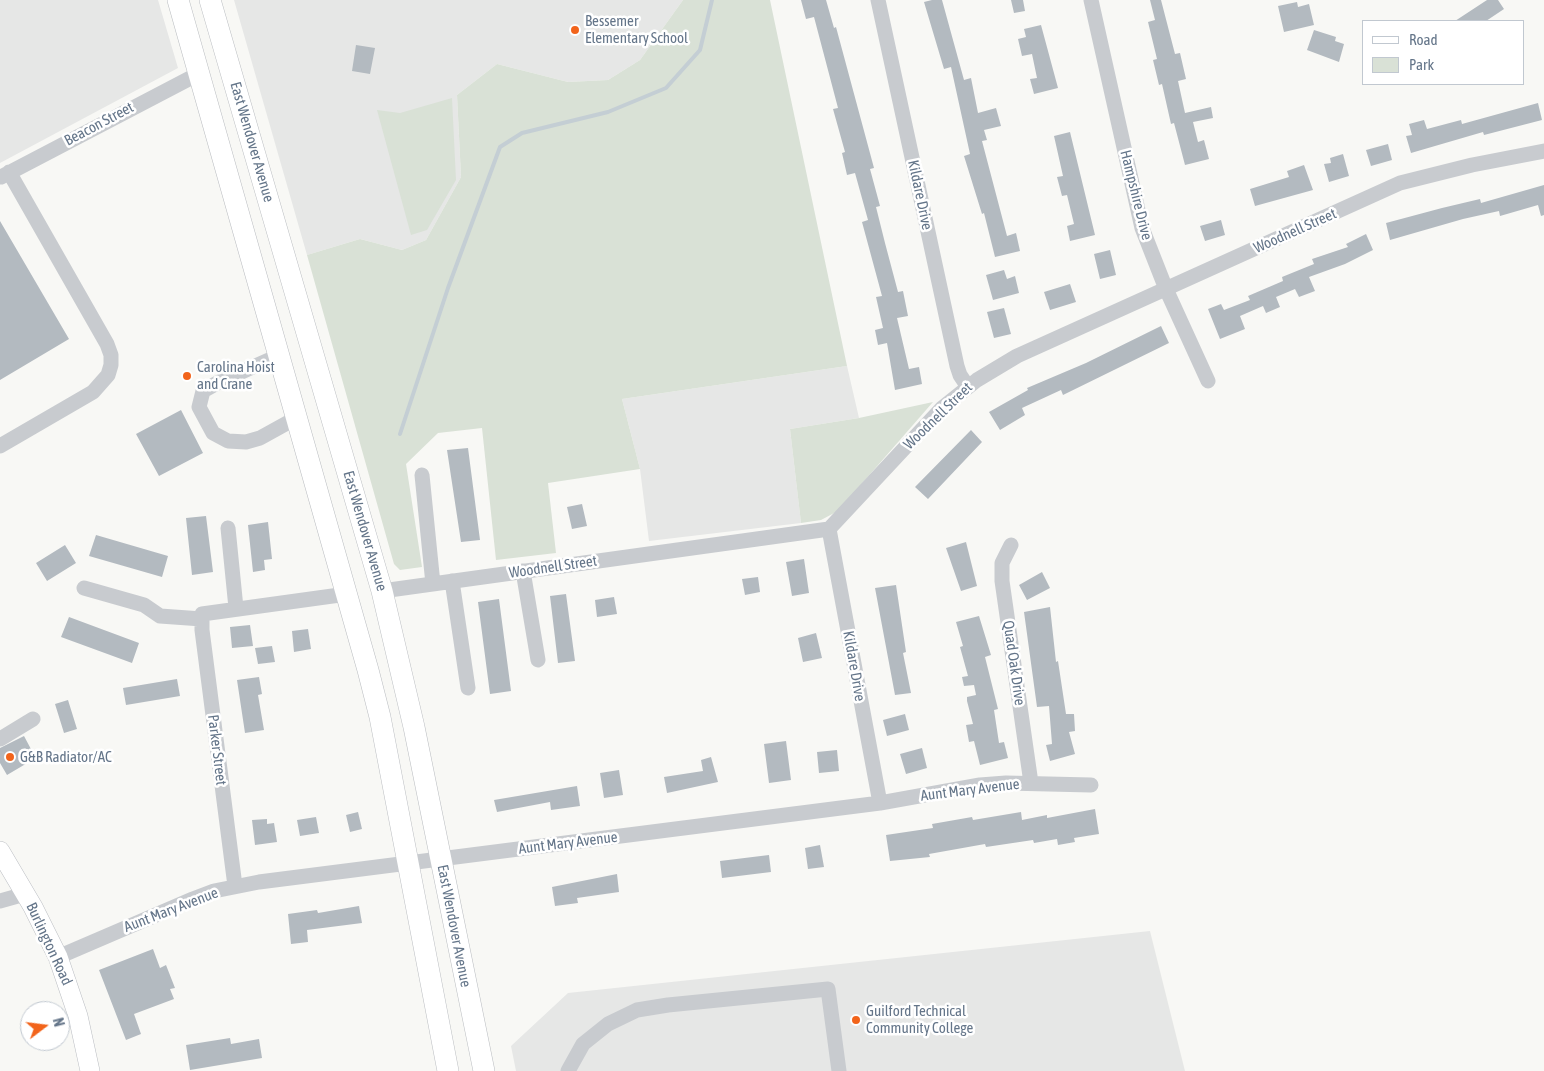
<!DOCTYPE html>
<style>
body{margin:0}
#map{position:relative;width:1544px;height:1071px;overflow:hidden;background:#f8f8f5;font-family:"Asap Condensed",sans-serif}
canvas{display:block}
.legend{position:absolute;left:1362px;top:20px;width:162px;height:65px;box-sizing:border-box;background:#fff;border:1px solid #c1c8d0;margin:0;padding:6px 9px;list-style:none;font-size:15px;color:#647589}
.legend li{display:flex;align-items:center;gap:10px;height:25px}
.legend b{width:25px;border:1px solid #c1c8d0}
.north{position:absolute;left:20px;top:1001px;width:50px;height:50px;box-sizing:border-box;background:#fff;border:1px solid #c1c8d0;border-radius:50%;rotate:75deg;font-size:14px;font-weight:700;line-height:20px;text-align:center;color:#647589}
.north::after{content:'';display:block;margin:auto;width:18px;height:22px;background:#f2641b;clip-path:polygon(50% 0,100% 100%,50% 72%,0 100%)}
</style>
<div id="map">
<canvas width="1544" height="1071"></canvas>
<ul class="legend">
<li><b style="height:6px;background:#fff"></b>Road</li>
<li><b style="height:14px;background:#d9e1d6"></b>Park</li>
</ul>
<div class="north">N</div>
</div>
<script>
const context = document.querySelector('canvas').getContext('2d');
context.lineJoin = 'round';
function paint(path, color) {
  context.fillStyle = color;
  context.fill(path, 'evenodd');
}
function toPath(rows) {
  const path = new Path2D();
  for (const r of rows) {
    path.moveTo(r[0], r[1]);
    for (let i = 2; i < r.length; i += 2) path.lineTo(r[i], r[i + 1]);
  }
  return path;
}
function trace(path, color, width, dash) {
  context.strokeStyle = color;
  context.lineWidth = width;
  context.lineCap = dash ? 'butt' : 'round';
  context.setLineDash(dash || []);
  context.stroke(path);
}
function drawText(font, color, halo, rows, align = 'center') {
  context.font = font + ' "Asap Condensed",sans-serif';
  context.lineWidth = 5;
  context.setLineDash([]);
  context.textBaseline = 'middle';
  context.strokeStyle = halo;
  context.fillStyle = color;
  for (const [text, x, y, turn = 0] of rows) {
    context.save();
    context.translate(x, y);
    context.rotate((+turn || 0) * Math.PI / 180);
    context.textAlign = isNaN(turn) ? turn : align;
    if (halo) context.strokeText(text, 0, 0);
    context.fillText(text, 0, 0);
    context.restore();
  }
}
const built = toPath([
 [0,0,158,0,178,68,0,163],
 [234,0,683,0,640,60,608,80,568,82,497,64,457,95,461,177,426,240,402,250,360,239,307,255],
 [847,366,859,418,790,429,801,523,649,541,640,469,622,399],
 [1150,931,1185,1071,516,1071,511,1046,568,993]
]);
const green = toPath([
 [683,0,770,0,847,366,622,399,640,469,548,483,556,553,496,560,482,428,438,433,406,464,422,567,400,570,394,564,307,255,360,239,402,250,426,240,461,177,457,95,497,64,568,82,608,80,640,60],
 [452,98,456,180,427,230,411,235,377,110,400,113],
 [933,402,838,511,821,520,801,523,790,429,859,418]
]);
const stream = toPath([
 [400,434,448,288,500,147,522,133,608,112,666,88,700,50,712,0]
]);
const building = toPath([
 [801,0,826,0,834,28,836,27,874,168,870,169,880,206,876,207,885,243,898,292,903,291,908,316,897,318,909,369,919,367,922,384,895,390,887,343,878,345,875,330,883,328,876,297,882,296,862,222,868,220,855,173,847,175,842,153,845,152,833,109,838,108,814,17,806,19],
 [932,0,942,0,964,80,971,78,978,113,996,108,1001,126,984,130,987,140,982,141,1007,236,1016,233,1020,251,995,257,984,213,982,214,964,156,970,154,951,67,944,69,924,2],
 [1011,0,1023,0,1025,11,1014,13],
 [1150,0,1161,0,1175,54,1180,53,1186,79,1178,81,1185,113,1211,107,1213,118,1193,122,1198,142,1204,140,1209,159,1185,165,1174,123,1171,124,1162,84,1159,85,1153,60,1157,59,1148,22,1155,20],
 [1487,0,1498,0,1504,9,1486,21,1455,21],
 [1297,2,1298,7,1309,4,1314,25,1284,32,1278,6],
 [1041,25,1058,88,1034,94,1030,79,1037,78,1032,54,1022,56,1018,39,1026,37,1024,29],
 [1314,30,1336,37,1335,41,1344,44,1339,62,1307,50],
 [356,45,375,48,370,74,352,71],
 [1538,103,1542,120,1484,135,1483,132,1411,153,1406,136,1412,135,1409,124,1424,120,1427,129,1461,120,1462,124],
 [1070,132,1095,235,1070,241,1067,226,1074,224,1067,195,1062,196,1057,177,1063,176,1054,136],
 [1388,144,1392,160,1371,166,1366,150],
 [1343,154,1349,176,1329,182,1324,164,1331,163,1330,158],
 [1304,165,1313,190,1255,206,1250,189,1289,177,1287,171],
 [1544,185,1544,215,1541,216,1538,205,1500,216,1499,211,1463,219,1390,240,1386,223,1442,208,1480,199,1481,203],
 [1221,220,1225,235,1205,241,1200,226],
 [0,221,69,339,0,380],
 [1366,234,1373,250,1345,264,1309,277,1315,291,1299,297,1295,289,1276,297,1280,307,1266,313,1263,306,1240,316,1245,329,1220,339,1208,309,1221,304,1224,310,1250,300,1248,296,1283,281,1282,277,1314,264,1312,259,1348,247,1346,244],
 [1110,250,1116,275,1100,279,1094,254],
 [1004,270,1007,279,1015,276,1019,293,993,300,986,275],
 [1070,284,1076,302,1050,310,1044,292],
 [1004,308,1011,334,994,338,987,312],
 [1161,326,1169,343,1063,395,1061,390,1022,408,1025,415,1000,430,989,412,1028,390,1027,388,1086,363],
 [181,410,203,453,159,476,136,434],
 [971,430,982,442,928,499,915,487],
 [468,448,480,540,461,542,447,450],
 [582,504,587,526,572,529,567,507],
 [206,516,213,572,192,575,186,518],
 [268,522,272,559,264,560,265,570,253,572,248,525],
 [96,535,168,556,162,577,89,556],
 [966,542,977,586,961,591,946,548],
 [65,545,76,563,47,581,36,563],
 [804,559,809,593,792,596,786,562],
 [1042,572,1050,588,1027,600,1019,585],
 [758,577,760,592,745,595,742,579],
 [896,585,906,652,903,653,911,693,895,695,875,588],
 [566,594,575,661,558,663,550,596],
 [614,597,617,614,597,617,595,600],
 [499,599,511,691,490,694,478,602],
 [1050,607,1056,662,1058,661,1066,714,1074,714,1075,731,1069,732,1075,754,1050,761,1046,745,1052,744,1049,706,1037,707,1024,612],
 [979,616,991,655,985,657,998,709,994,710,999,743,1004,742,1008,758,980,765,974,741,969,742,966,725,973,724,967,701,967,697,976,695,974,685,964,686,962,677,968,676,960,647,963,646,956,622],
 [69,617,139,643,132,663,61,637],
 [250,625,253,646,232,648,230,627],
 [308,629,311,649,294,652,292,631],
 [816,633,822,658,803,662,798,638],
 [272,646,275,662,258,664,255,648],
 [259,677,262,694,258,695,264,730,245,733,237,680],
 [177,679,180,696,126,705,123,688],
 [68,700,77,729,64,733,55,704],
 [905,714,909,730,887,736,883,720],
 [24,736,32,751,25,756,29,762,7,775,0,763,0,748],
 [786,741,791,780,769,783,764,744],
 [922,748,927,768,906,774,900,754],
 [837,750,839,771,819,773,817,752],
 [711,757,718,782,667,793,664,777,703,771,701,760],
 [619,770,623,795,604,798,600,773],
 [577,786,580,806,551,810,550,802,497,812,494,800],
 [1095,809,1099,834,1074,838,1075,842,1058,845,1057,839,1034,843,1033,840,986,847,985,844,929,854,930,857,890,861,886,835,933,828,932,824,972,817,973,820,1021,812,1022,820,1047,815,1047,818],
 [358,812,362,829,350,832,346,815],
 [316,817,319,833,300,836,297,820],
 [267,819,267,824,274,823,277,842,255,845,252,820],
 [820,845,824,867,808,869,805,848],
 [769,855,771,872,722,878,720,861],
 [617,874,619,892,577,898,578,903,555,906,552,887],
 [359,906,362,923,307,930,308,942,291,944,288,914,317,910,318,913],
 [153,949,160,968,166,965,175,988,170,989,174,999,134,1014,141,1034,126,1040,99,970],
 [230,1038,231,1044,259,1039,262,1058,190,1070,186,1045]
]);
const minor = toPath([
 [878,0,957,366,960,375,968,387],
 [1091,0,1142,228,1166,289,1208,381],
 [1,177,200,73],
 [280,355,219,382,203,391,199,407,213,433,228,441,246,442,260,438,298,417],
 [0,446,93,392,108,375,111,365,111,355,107,344,9,172],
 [422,475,433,584],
 [228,528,236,608],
 [829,529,880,803],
 [1011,545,1002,563,1002,581,1031,783],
 [523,571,538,660],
 [452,581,468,688],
 [84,588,144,605,160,616,202,619],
 [382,591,829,529,942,408,977,380,1017,356,1400,183,1472,165,1544,151],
 [0,739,33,719],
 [235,886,202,630,202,614,347,594],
 [0,901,25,894],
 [58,957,193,899,214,891,259,882,880,803,980,785,1006,783,1091,785],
 [568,1071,583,1044,608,1024,637,1010,668,1005,828,989,839,1071]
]);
const major = toPath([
 [0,851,33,907,58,957,78,1016,90,1071]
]);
const highway = toPath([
 [178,0,368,670,380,717,448,1071],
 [210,0,382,591,414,727,484,1071]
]);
const markers = [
 [575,30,5,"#f2641b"],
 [187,376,5,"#f2641b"],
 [10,757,5,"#f2641b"],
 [856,1020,5,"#f2641b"]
];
const poiNames = [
 ["Bessemer",585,21],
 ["Elementary School",585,38],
 ["Carolina Hoist",197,367],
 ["and Crane",197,384],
 ["G&B Radiator/AC",20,757],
 ["Guilford Technical",866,1011],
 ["Community College",866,1028]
];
const streetNames = [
 ["Beacon Street",99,124,-28],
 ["East Wendover Avenue",252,142,74],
 ["Kildare Drive",920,195,78],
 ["Hampshire Drive",1136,195,76],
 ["Woodnell Street",1295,231,-24],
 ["Woodnell Street",938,416,-44],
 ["East Wendover Avenue",365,531,74],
 ["Woodnell Street",553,567,-8],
 ["Quad Oak Drive",1014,663,82],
 ["Kildare Drive",854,666,80],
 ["Parker Street",217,750,83],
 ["Aunt Mary Avenue",970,790,-7],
 ["Aunt Mary Avenue",568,843,-7],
 ["Aunt Mary Avenue",171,910,-21],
 ["East Wendover Avenue",454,926,79],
 ["Burlington Road",49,944,65]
];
paint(built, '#e6e7e6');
paint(green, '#d9e1d6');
trace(stream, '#c4ced4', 4);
paint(building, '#b3bac0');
trace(major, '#bbbec3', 20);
trace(highway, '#babdc1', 22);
trace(minor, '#c8cbcf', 15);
trace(major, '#fff', 19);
trace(highway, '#fff', 21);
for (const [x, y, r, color] of markers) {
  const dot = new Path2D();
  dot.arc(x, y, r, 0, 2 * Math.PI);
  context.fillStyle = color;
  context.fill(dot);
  trace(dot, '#fff', 2);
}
drawText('15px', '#647589', '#fff', poiNames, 'left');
drawText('15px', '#647589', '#fff', streetNames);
</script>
